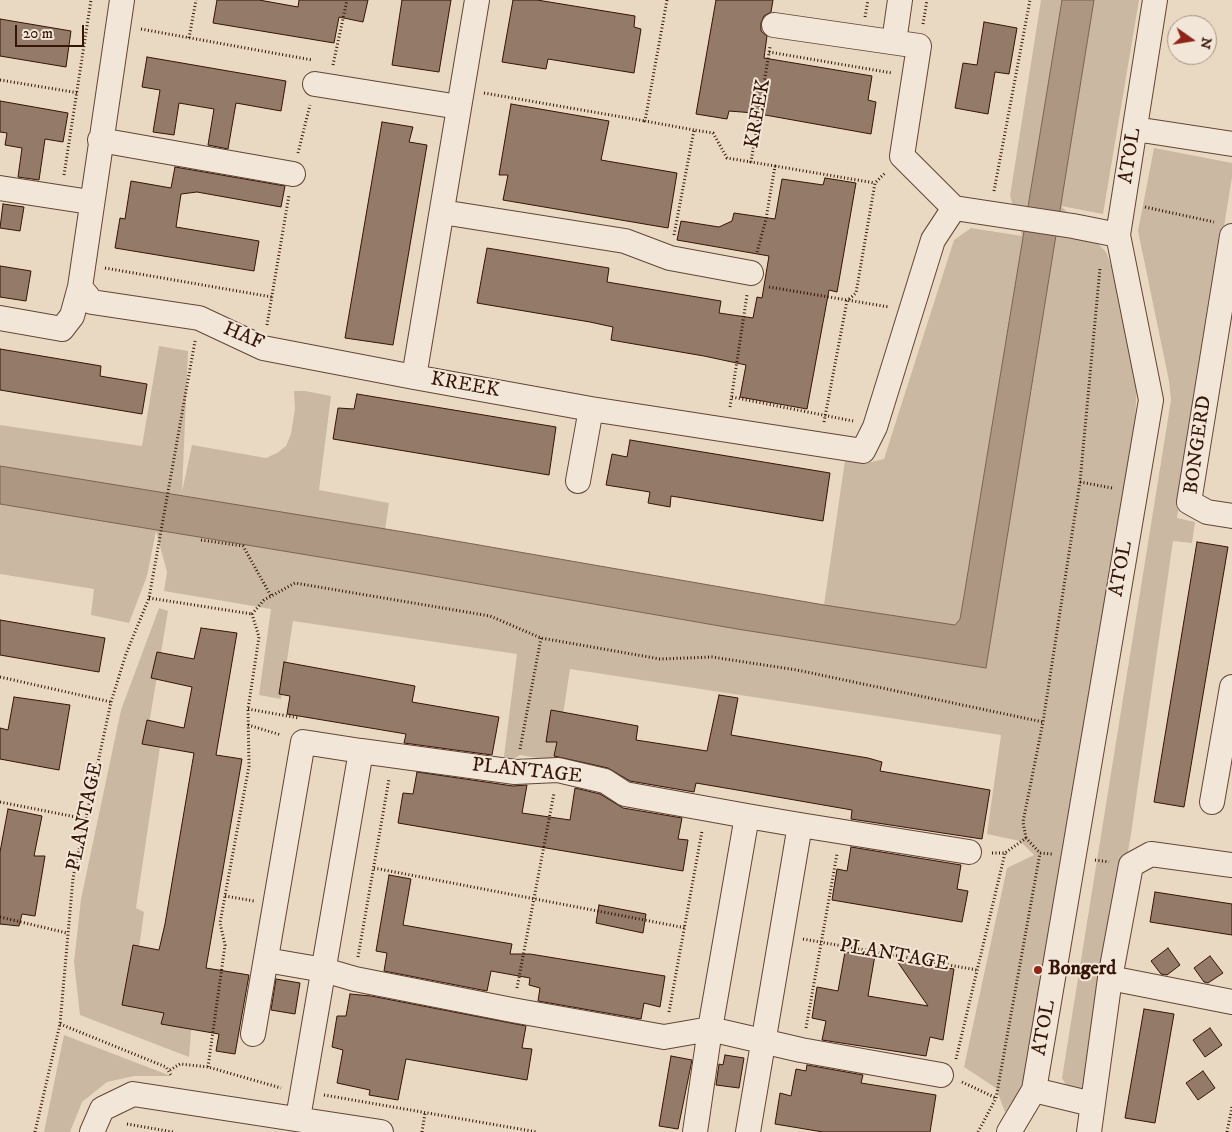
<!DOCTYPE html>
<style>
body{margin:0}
#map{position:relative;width:1232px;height:1132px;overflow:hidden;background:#ead9c2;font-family:"IM FELL DW Pica",serif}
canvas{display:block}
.north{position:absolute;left:1167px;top:15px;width:50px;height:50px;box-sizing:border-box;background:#f1e6d7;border:1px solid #a69283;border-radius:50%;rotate:103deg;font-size:14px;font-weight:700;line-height:20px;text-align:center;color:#361406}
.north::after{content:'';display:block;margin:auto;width:18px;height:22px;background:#8f2418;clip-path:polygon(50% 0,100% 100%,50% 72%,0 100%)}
.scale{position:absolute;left:15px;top:25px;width:69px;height:22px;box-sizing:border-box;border:2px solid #361406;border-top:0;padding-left:6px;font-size:15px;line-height:18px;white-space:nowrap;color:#361406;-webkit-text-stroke:4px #f1e6d7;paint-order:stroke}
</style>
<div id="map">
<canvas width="1232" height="1132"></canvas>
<div class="north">N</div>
<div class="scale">20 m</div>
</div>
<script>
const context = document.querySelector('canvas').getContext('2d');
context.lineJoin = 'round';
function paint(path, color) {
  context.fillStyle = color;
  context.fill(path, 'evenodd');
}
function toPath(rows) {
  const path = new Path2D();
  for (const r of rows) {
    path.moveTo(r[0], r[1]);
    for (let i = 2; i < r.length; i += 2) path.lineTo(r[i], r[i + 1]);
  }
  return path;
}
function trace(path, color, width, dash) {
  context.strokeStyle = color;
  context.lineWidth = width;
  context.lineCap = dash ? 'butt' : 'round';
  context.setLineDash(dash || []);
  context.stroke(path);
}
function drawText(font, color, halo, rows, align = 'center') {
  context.font = font + ' "IM FELL DW Pica",serif';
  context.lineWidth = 4;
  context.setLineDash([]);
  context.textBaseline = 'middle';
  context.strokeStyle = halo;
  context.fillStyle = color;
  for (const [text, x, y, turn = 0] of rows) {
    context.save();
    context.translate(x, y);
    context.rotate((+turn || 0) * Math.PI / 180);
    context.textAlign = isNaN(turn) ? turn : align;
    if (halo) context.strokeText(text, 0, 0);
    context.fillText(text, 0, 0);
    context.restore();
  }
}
const green = toPath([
 [1041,0,1062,0,960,619,955,625,940,624,824,605,845,460,867,463,884,459,954,240,971,228,1022,236,1010,196],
 [1094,0,1139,0,1103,214,1061,206,1106,252,1112,268,1137,380,1135,422,1029,1077,1005,1112,996,1088,964,1067,1007,868,1034,855,1020,841,987,834,1001,735,570,669,556,761,520,755,506,764,503,764,517,654,293,621,281,699,259,695,271,609,164,591,167,572,156,531,147,576,129,623,91,615,94,589,0,574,0,504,416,573,737,629,986,668],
 [1154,148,1232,163,1232,177,1177,518,1195,522,1192,543,1173,541,1131,834,1088,1087,1084,1094,1068,1088,1062,1078,1171,400,1169,381,1138,231],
 [159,346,188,351,182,492,192,445,266,458,277,453,286,446,291,434,295,408,294,391,305,391,331,396,319,490,389,503,385,530,0,466,0,425,142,446],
 [159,608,168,611,146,742,160,747,136,908,144,912,131,1007,192,1019,189,1057,80,1015,74,962,81,899,121,710],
 [64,1035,171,1076,134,1076,107,1082,82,1102,70,1132,44,1132]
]);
const water = toPath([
 [1062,0,1094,0,986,668,737,629,416,573,0,504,0,466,410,533,824,605,955,625,960,619,964,596,1062,0]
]);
const building = toPath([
 [217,0,259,0,298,7,299,0,368,0,363,22,339,17,334,43,213,23,217,0],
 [402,0,451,0,439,72,392,65,402,0],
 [513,0,537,0,635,16,634,27,641,29,634,73,548,59,546,69,502,62,513,0],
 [716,0,773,0,771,12,764,16,761,23,761,31,767,36,764,58,872,76,868,100,876,102,871,134,754,113,729,111,727,119,696,114,716,0],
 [0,19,71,31,66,67,0,56,0,19],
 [984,22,1017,28,1009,74,995,72,988,114,955,108,963,63,977,65,984,22],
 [147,57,286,81,281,111,236,103,228,149,208,145,214,109,179,103,174,135,153,132,160,90,142,87,147,57],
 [0,101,68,113,63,142,45,139,39,180,18,177,22,148,5,145,7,133,0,132,0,101],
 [511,104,609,121,601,160,677,173,668,228,503,200,508,175,499,175,511,104],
 [382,122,413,127,409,142,427,145,393,345,345,338,382,122],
 [175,167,285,186,281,207,197,192,181,194,176,227,259,241,254,271,115,248,120,218,125,219,131,181,171,188,175,167],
 [825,178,856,183,837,292,829,290,807,409,740,397,746,365,704,356,611,340,613,327,590,322,477,303,487,248,609,268,607,282,721,301,719,313,753,318,757,297,762,298,769,256,677,240,681,221,719,227,732,221,734,213,775,219,782,179,823,185,825,178],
 [3,204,24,207,20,231,0,228,3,204],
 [0,266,31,271,26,301,0,297,0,266],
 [0,349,101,366,100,376,147,384,142,414,0,390,0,349],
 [357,394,556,427,549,475,333,439,338,408,354,409,357,394],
 [630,440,830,473,823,521,671,496,670,507,648,503,650,492,606,485,612,454,627,457,630,440],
 [1197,542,1228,547,1184,807,1154,802,1197,542],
 [0,620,105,638,99,672,0,655,0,620],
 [201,628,237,633,216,755,242,759,206,968,249,975,235,1054,216,1051,219,1034,161,1024,164,1013,122,1005,133,945,159,950,165,924,194,753,142,744,147,720,184,728,192,687,151,678,157,652,194,659,201,628],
 [284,662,415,686,412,702,499,717,492,755,404,743,406,734,287,714,290,696,279,694,284,662],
 [719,695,738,698,731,735,868,758,882,762,880,771,990,790,982,839,851,819,852,810,743,791,696,783,694,792,630,781,608,768,554,756,557,742,546,742,551,710,638,726,636,740,707,751,719,695],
 [14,697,70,705,59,770,0,759,0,728,8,730,14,697],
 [417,772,513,786,527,785,522,813,570,820,575,788,600,794,623,808,682,818,678,839,688,840,683,871,398,823,403,793,413,794,417,772],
 [8,809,42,816,34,856,45,856,35,916,22,914,19,926,0,924,0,852,8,809],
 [851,847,961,865,957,889,968,891,962,922,832,900,837,869,847,871,851,847],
 [389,875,411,879,403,925,512,944,510,954,530,954,665,976,660,1007,644,1003,641,1019,538,1001,540,988,529,985,530,978,491,971,487,991,384,971,387,953,376,951,389,875],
 [1155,892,1232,904,1232,935,1150,922,1155,892],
 [599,905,646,914,643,933,596,923,599,905],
 [1168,948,1180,965,1167,975,1161,974,1151,961,1168,948],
 [845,952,875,955,868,996,928,1006,897,961,954,969,943,1040,930,1037,926,1056,822,1040,826,1021,812,1018,817,987,838,991,845,952],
 [1210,956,1223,973,1208,983,1204,982,1194,968,1210,956],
 [276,979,300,983,295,1014,271,1010,276,979],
 [350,994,371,996,526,1026,522,1048,532,1049,527,1080,406,1059,398,1100,369,1095,370,1090,337,1083,343,1050,332,1047,337,1016,346,1016,350,994],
 [1144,1009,1174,1014,1155,1123,1125,1118,1144,1009],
 [1210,1028,1222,1045,1205,1057,1193,1040,1210,1028],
 [725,1055,744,1058,739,1088,716,1085,719,1064,723,1065,725,1055],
 [671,1056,692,1060,678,1129,659,1126,671,1056],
 [807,1065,863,1075,861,1083,936,1095,930,1132,823,1132,775,1124,780,1093,791,1096,796,1069,806,1071,807,1065],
 [1203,1071,1215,1088,1198,1100,1186,1083,1203,1071]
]);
const path = toPath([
 [667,0,645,121,694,130],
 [865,17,868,0],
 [923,24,927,0],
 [141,29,312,60],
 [189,38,196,0],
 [769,52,892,73],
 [333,65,347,0],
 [0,80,79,93],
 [484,93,645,121],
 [298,153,310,105],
 [775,166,875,183],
 [64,175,91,0],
 [994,191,1030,0],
 [1145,207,1214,222],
 [674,235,694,130,713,133,727,158,751,162],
 [757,252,766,219,775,166,751,162,770,47],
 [105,268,272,297],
 [769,287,889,307],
 [267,325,289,195],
 [732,397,853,421],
 [730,407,747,295],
 [824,422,847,301,856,293,875,183,886,172],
 [1080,482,1112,488],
 [201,540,243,546,271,596],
 [149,598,252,614],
 [252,614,264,600,295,583,490,616,541,638,660,659,712,657,797,670,1043,722],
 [0,677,111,702],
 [248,709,299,718],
 [248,725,281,735],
 [520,749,541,638],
 [0,802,86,819],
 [1026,838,1023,822,1043,722,1080,482,1100,268],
 [992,853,1005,853,1026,838,1040,853,1052,854],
 [1095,860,1109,862],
 [374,868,686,928],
 [225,896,254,901],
 [0,917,67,933],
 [803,939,977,970],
 [358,957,389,779],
 [517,988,554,793],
 [669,1012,702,831],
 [60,1024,166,1067,172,1077],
 [806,1028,837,854],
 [956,1059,1005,853],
 [208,1067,225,945,220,923,249,766,248,709,259,637,252,614],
 [170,1070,180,1064,208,1067,281,1088],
 [962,1082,996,1098],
 [324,1095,537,1132],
 [127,1124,173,1132],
 [35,1132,60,1024,73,878,111,702,126,654,149,598,195,341],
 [422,1132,425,1113],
 [978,1132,996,1098,1040,853],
 [1227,1132,1232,1107]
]);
const minor = toPath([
 [477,0,414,377,591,409,863,451,875,427,933,240,954,208],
 [774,25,919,46,902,156,954,208,1073,226,1118,235],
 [894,42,900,0],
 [315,84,459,107],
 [1135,129,1232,144],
 [100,140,293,174],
 [0,188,90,202],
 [442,212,625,241,670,258,751,273],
 [1232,236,1189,502,1207,512,1232,516],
 [80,287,92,302,199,318,263,348,414,377],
 [0,318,62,329,72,316,80,287,122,0],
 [578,481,591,409],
 [361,751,515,772,558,770,605,781,625,794,747,816],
 [1212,802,1232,687],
 [800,825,969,852],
 [266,960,324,970,355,979,512,1010,664,1037,710,1029,801,1050,941,1075],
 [1110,978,1232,1002],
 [253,1034,303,742,361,751,298,1118],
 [1034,1090,1092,1104],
 [92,1132,102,1109,133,1094,381,1132],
 [695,1132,710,1029,747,816,800,825,748,1132],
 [1009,1132,1034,1090,1151,400,1118,235,1155,0],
 [1089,1132,1110,978,1131,865,1151,854,1232,865]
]);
const markers = [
 [1038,970,5,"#8f2418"]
];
const streetNames = [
 ["KREEK",759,114,-80],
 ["ATOL",1131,156,-81],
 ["HAF",243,337,23],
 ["KREEK",465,386,10],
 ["BONGERD",1199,445,-82],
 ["ATOL",1122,569,-80],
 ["PLANTAGE",527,772,6],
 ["PLANTAGE",86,817,-78],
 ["PLANTAGE",894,956,10],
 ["ATOL",1045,1028,-80]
];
const poiNames = [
 ["Bongerd",1048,970]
];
paint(green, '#cbb8a2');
paint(water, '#ad9682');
trace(water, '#7d6250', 1);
paint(building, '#947a68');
trace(building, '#361406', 1);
trace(minor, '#634535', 26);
trace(path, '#361406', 3, [1, 2.5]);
trace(minor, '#f1e6d7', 24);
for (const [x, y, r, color] of markers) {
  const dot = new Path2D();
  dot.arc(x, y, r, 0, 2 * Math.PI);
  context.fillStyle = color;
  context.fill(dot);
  trace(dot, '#f1e6d7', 2);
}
drawText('20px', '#361406', '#f1e6d7', streetNames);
drawText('bold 20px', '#361406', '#f1e6d7', poiNames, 'left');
</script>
